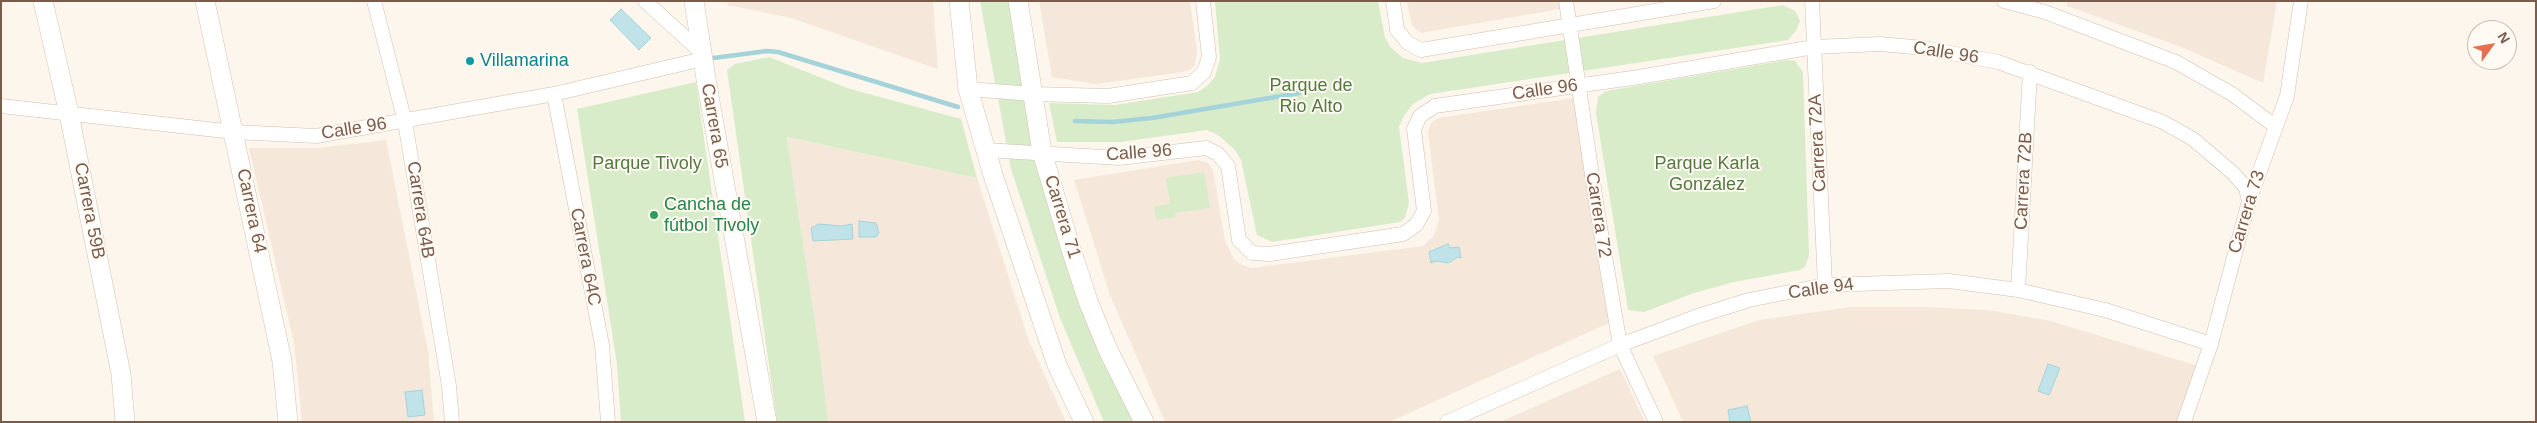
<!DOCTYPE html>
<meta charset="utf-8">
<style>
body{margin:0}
#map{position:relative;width:2537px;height:423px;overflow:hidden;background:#fdf6ec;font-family:Helvetica,sans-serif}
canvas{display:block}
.frame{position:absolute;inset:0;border:2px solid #7a5c4d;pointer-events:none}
.north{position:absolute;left:2467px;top:20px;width:50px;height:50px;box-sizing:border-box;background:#fffaf3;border:1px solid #cabbb1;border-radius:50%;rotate:58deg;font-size:14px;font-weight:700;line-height:20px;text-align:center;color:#7a5c4d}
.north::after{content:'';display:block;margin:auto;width:18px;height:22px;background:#e76f51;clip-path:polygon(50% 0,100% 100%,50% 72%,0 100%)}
</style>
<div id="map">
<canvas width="2537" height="423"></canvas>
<div class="frame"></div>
<div class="north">N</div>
</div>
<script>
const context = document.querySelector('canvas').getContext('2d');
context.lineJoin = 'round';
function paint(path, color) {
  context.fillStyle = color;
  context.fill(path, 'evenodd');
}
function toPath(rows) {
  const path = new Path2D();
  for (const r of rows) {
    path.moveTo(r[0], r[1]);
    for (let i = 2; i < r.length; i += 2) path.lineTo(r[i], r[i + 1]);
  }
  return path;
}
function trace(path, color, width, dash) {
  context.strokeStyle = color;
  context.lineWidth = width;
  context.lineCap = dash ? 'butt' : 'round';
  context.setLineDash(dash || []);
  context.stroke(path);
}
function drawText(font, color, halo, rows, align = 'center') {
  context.font = font + ' Helvetica,sans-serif';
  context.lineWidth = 4;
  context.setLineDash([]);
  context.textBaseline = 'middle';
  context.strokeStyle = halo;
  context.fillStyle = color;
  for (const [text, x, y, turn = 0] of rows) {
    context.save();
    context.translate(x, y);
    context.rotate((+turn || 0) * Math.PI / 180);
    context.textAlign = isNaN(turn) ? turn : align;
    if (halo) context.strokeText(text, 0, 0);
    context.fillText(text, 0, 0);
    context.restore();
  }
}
const residential = toPath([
 [727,1,933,1,938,69,791,18,728,5],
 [1039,1,1190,1,1197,51,1195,65,1190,70,1183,72,1096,84,1052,77],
 [1407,1,1559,1,1560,9,1421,33,1412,26],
 [2067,1,2277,1,2263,83,2181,47,2067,6],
 [1574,98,1609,323,1389,422,1165,422,1110,295,1074,180,1198,160,1208,163,1213,170,1225,241,1234,259,1240,264,1251,268,1423,246,1434,235,1439,220,1428,132,1431,123,1438,118],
 [787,137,977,178,1029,341,1066,422,828,422,821,361],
 [386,140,428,351,434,422,302,422,294,343,249,148,318,148],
 [1851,307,1926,307,1988,310,2051,321,2198,366,2178,422,1683,422,1653,356,1759,320],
 [1620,369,1645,422,1500,422]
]);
const green = toPath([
 [980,1,1012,1,1045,169,1138,422,1104,422,1060,318,1011,169],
 [1215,1,1378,1,1385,37,1391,48,1403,58,1422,63,1783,5,1795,11,1800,21,1796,31,1788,40,1430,94,1413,104,1404,116,1399,127,1409,203,1405,218,1400,222,1272,242,1257,235,1241,160,1234,149,1218,135,1207,130,1121,142,1057,142,1049,103,1115,105,1198,92,1207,86,1215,77,1220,59],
 [769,57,847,88,961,119,977,178,787,137,821,361,828,422,777,422,727,70,735,64],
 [1788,60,1795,61,1803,72,1809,255,1805,267,1800,270,1734,282,1694,293,1644,312,1628,310,1596,113,1598,97,1606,91],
 [696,82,745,422,621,422,617,364,577,109],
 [1204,172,1210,208,1175,213,1176,217,1156,220,1154,206,1170,204,1166,178]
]);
const water = toPath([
 [621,9,651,38,639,50,610,20,621,9],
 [859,221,876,223,879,233,876,237,859,237,859,221],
 [819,224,841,226,852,224,853,239,813,241,811,228,819,224],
 [1448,244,1450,248,1459,247,1461,258,1458,257,1448,263,1437,261,1431,263,1429,252,1448,244],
 [2048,364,2060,368,2049,395,2038,391,2048,364],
 [422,390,425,415,408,417,405,392,422,390],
 [1747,406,1751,422,1730,422,1728,410,1747,406]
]);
const stream = toPath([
 [706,59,767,51,778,52,958,107],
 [1075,121,1112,122,1152,118,1299,93]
]);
const street = toPath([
 [374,1,405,122,449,386,452,422],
 [645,1,702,53],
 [1393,1,1397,30,1408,43,1421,50,1714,1],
 [1566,1,1598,215,1620,345,1656,422],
 [1812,1,1825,285],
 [2004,1,2045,12,2176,62,2232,94,2275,126],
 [968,89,1033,94,1108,96,1192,83,1204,72,1209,57,1203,1],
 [554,94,602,345,608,422],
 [1,106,234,132,316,136,554,94,703,59],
 [985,150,1119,158,1206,148,1218,154,1228,166,1239,240,1252,253,1270,254,1403,234,1416,225,1424,211,1414,129,1420,116,1435,106,1639,77,1814,47,1880,44,1924,48,1998,62,2163,122,2193,139,2233,173,2246,188,2249,201],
 [2018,290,2030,72],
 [1447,422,1620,345,1695,317,1749,300,1825,285,1949,281,2018,290,2105,310,2211,344],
 [2184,422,2211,344,2249,201,2287,96,2301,1]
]);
const secondary = toPath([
 [43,1,69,114,121,374,125,422],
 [205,1,282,361,288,422],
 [694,1,706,79,767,422],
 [959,1,968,89,993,175,1057,365,1084,422],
 [1018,1,1042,152,1070,246,1088,301,1108,350,1144,422]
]);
const markers = [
 [470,61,5,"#0f9aa8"],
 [654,215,5,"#2e9e5b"]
];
const streetNames = [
 ["Calle 96",1946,53,9],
 ["Calle 96",1545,90,-8],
 ["Carrera 65",714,126,80],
 ["Calle 96",354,129,-9],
 ["Carrera 72A",1818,143,-93],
 ["Calle 96",1139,153,-4],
 ["Carrera 72B",2024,181,-87],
 ["Carrera 64B",420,210,81],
 ["Carrera 59B",89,211,79],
 ["Carrera 64",251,211,78],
 ["Carrera 73",2247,212,-73],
 ["Carrera 72",1598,215,81],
 ["Carrera 71",1062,217,73],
 ["Carrera 64C",585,257,79],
 ["Calle 94",1821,289,-8]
];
const cultureNames = [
 ["Villamarina",480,61]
];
const parkNames = [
 ["Parque de",1311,86],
 ["Rio Alto",1311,107],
 ["Parque Tivoly",647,164],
 ["Parque Karla",1707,164],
 ["González",1707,185]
];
const leisureNames = [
 ["Cancha de",664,205],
 ["fútbol Tivoly",664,226]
];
paint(residential, '#f5e8da');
paint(green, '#d8ecc9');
paint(water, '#bfe3e8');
trace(water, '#a5d3da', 1);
trace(stream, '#a5d3da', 4.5);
trace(street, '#d1beb0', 15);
trace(secondary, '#d6c0b0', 20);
trace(street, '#fff', 14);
trace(secondary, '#fff', 19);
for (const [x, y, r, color] of markers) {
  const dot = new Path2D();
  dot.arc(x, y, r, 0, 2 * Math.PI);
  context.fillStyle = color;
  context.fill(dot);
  trace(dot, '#fffaf3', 2);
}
drawText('18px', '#7a5c4d', '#fffaf3', streetNames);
drawText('18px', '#0d838f', '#fffaf3', cultureNames, 'left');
drawText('18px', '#537a41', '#fffaf3', parkNames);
drawText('18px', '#27864d', '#fffaf3', leisureNames, 'left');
</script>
